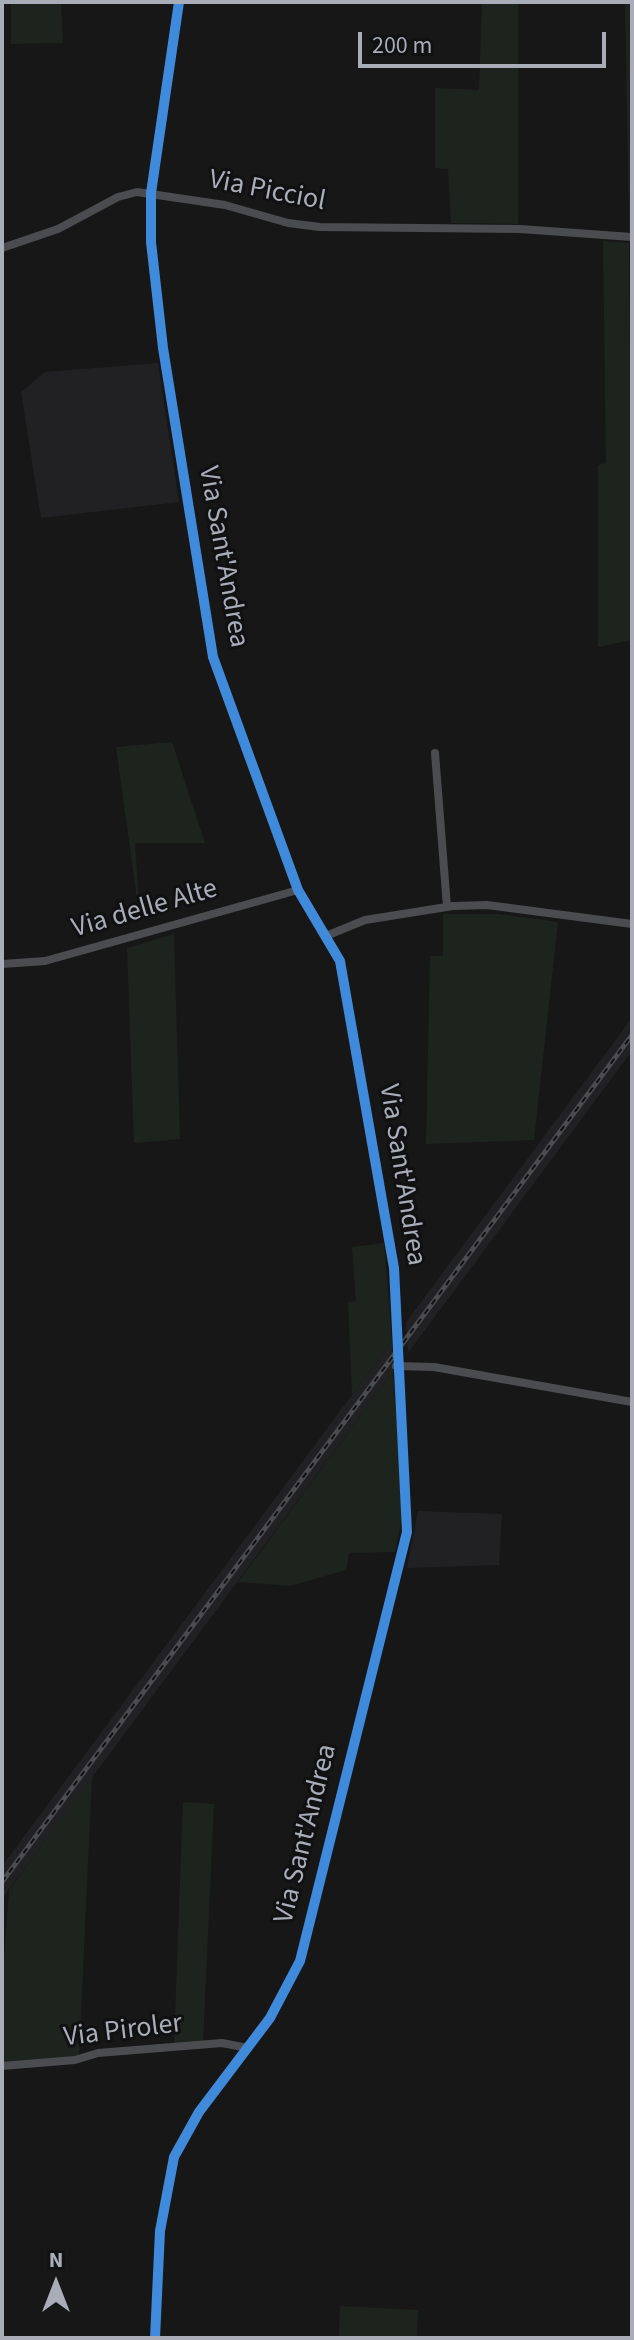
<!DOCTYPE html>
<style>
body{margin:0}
#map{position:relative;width:634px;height:2340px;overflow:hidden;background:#171717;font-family:"Source Sans 3",sans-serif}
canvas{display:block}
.frame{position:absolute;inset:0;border:4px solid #a8adb8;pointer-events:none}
.north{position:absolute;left:16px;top:2244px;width:80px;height:80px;-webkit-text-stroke:6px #111113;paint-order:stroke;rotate:0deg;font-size:22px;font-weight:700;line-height:32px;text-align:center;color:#a8adb8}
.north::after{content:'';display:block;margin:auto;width:28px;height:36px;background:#a8adb8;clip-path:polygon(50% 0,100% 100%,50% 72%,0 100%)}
.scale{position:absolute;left:358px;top:32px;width:248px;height:36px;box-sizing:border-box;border:4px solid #a8adb8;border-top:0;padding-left:10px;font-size:24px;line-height:28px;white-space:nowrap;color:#a8adb8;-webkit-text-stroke:6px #111113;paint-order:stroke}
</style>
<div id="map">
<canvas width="634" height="2340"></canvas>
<div class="frame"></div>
<div class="north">N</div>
<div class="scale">200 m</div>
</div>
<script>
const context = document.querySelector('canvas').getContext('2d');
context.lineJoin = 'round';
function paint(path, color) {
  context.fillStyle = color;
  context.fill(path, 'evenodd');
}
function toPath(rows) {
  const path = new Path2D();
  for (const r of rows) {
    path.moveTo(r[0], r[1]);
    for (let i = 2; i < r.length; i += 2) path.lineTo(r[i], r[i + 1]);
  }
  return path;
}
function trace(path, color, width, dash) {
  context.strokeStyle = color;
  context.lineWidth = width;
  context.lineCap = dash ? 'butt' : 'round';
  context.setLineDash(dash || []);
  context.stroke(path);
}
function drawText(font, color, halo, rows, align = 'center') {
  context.font = font + ' "Source Sans 3",sans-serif';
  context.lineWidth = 6;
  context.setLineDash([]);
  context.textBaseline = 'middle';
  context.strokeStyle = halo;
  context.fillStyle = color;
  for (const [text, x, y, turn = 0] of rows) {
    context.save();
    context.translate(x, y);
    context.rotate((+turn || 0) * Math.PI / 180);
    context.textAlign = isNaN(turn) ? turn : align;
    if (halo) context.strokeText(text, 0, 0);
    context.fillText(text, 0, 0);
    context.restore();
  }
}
const built = toPath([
 [158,363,179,502,41,518,21,392,45,372],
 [632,1018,632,1051,408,1353,406,1322],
 [392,1341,393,1372,2,1899,2,1866],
 [418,1511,502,1514,499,1565,407,1568]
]);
const green = toPath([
 [11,2,61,2,63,43,11,44],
 [482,2,518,2,518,224,451,223,448,169,435,168,435,88,479,90],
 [625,2,632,2,632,231,629,231],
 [603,241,629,243,632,640,598,647,598,465,606,463],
 [172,742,205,843,135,843,141,928,116,747],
 [443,914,498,914,558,922,534,1140,426,1144,430,956,443,956],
 [174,934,180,1139,134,1143,127,948],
 [384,1243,392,1341,352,1395,348,1302,356,1301,352,1247],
 [393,1372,403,1510,395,1552,349,1553,346,1570,290,1586,238,1582],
 [92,1777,79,2057,2,2064,2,1986,9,1890],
 [183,1802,214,1804,203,2042,174,2044],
 [340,2306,418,2310,417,2338,339,2338]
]);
const minor = toPath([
 [2,248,58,229,118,197,137,192,225,205,288,223,320,227,520,229,632,237],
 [435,753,447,907],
 [326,936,365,920,453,906,487,905,632,924],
 [2,964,45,961,298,890],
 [396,1366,434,1367,632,1402],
 [2,2066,75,2060,98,2053,222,2043,248,2048],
 [155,2338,160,2231,174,2157,199,2112,270,2018,300,1961,407,1532,394,1268,340,961,298,890,213,657,163,348,151,242,151,193,179,2]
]);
const rail = toPath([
 [2,1882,632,1035]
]);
const cycleway = toPath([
 [155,2338,160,2231,174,2157,199,2112,270,2018,300,1961,407,1532,394,1268,340,961,298,890,213,657,163,348,151,242,151,193,179,2]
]);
const streetNames = [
 ["Via Picciol",267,192,11],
 ["Via Sant'Andrea",222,557,80],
 ["Via delle Alte",145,910,-16],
 ["Via Sant'Andrea",401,1175,81],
 ["Via Sant'Andrea",307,1834,-76],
 ["Via Piroler",123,2032,-7]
];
paint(built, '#212123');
paint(green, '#1d241e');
trace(minor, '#4b4c50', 8);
trace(rail, '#4b4c4f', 5);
trace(rail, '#111113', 2, [6]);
trace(cycleway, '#408adc', 10);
drawText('28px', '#a8adb8', '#111113', streetNames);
</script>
